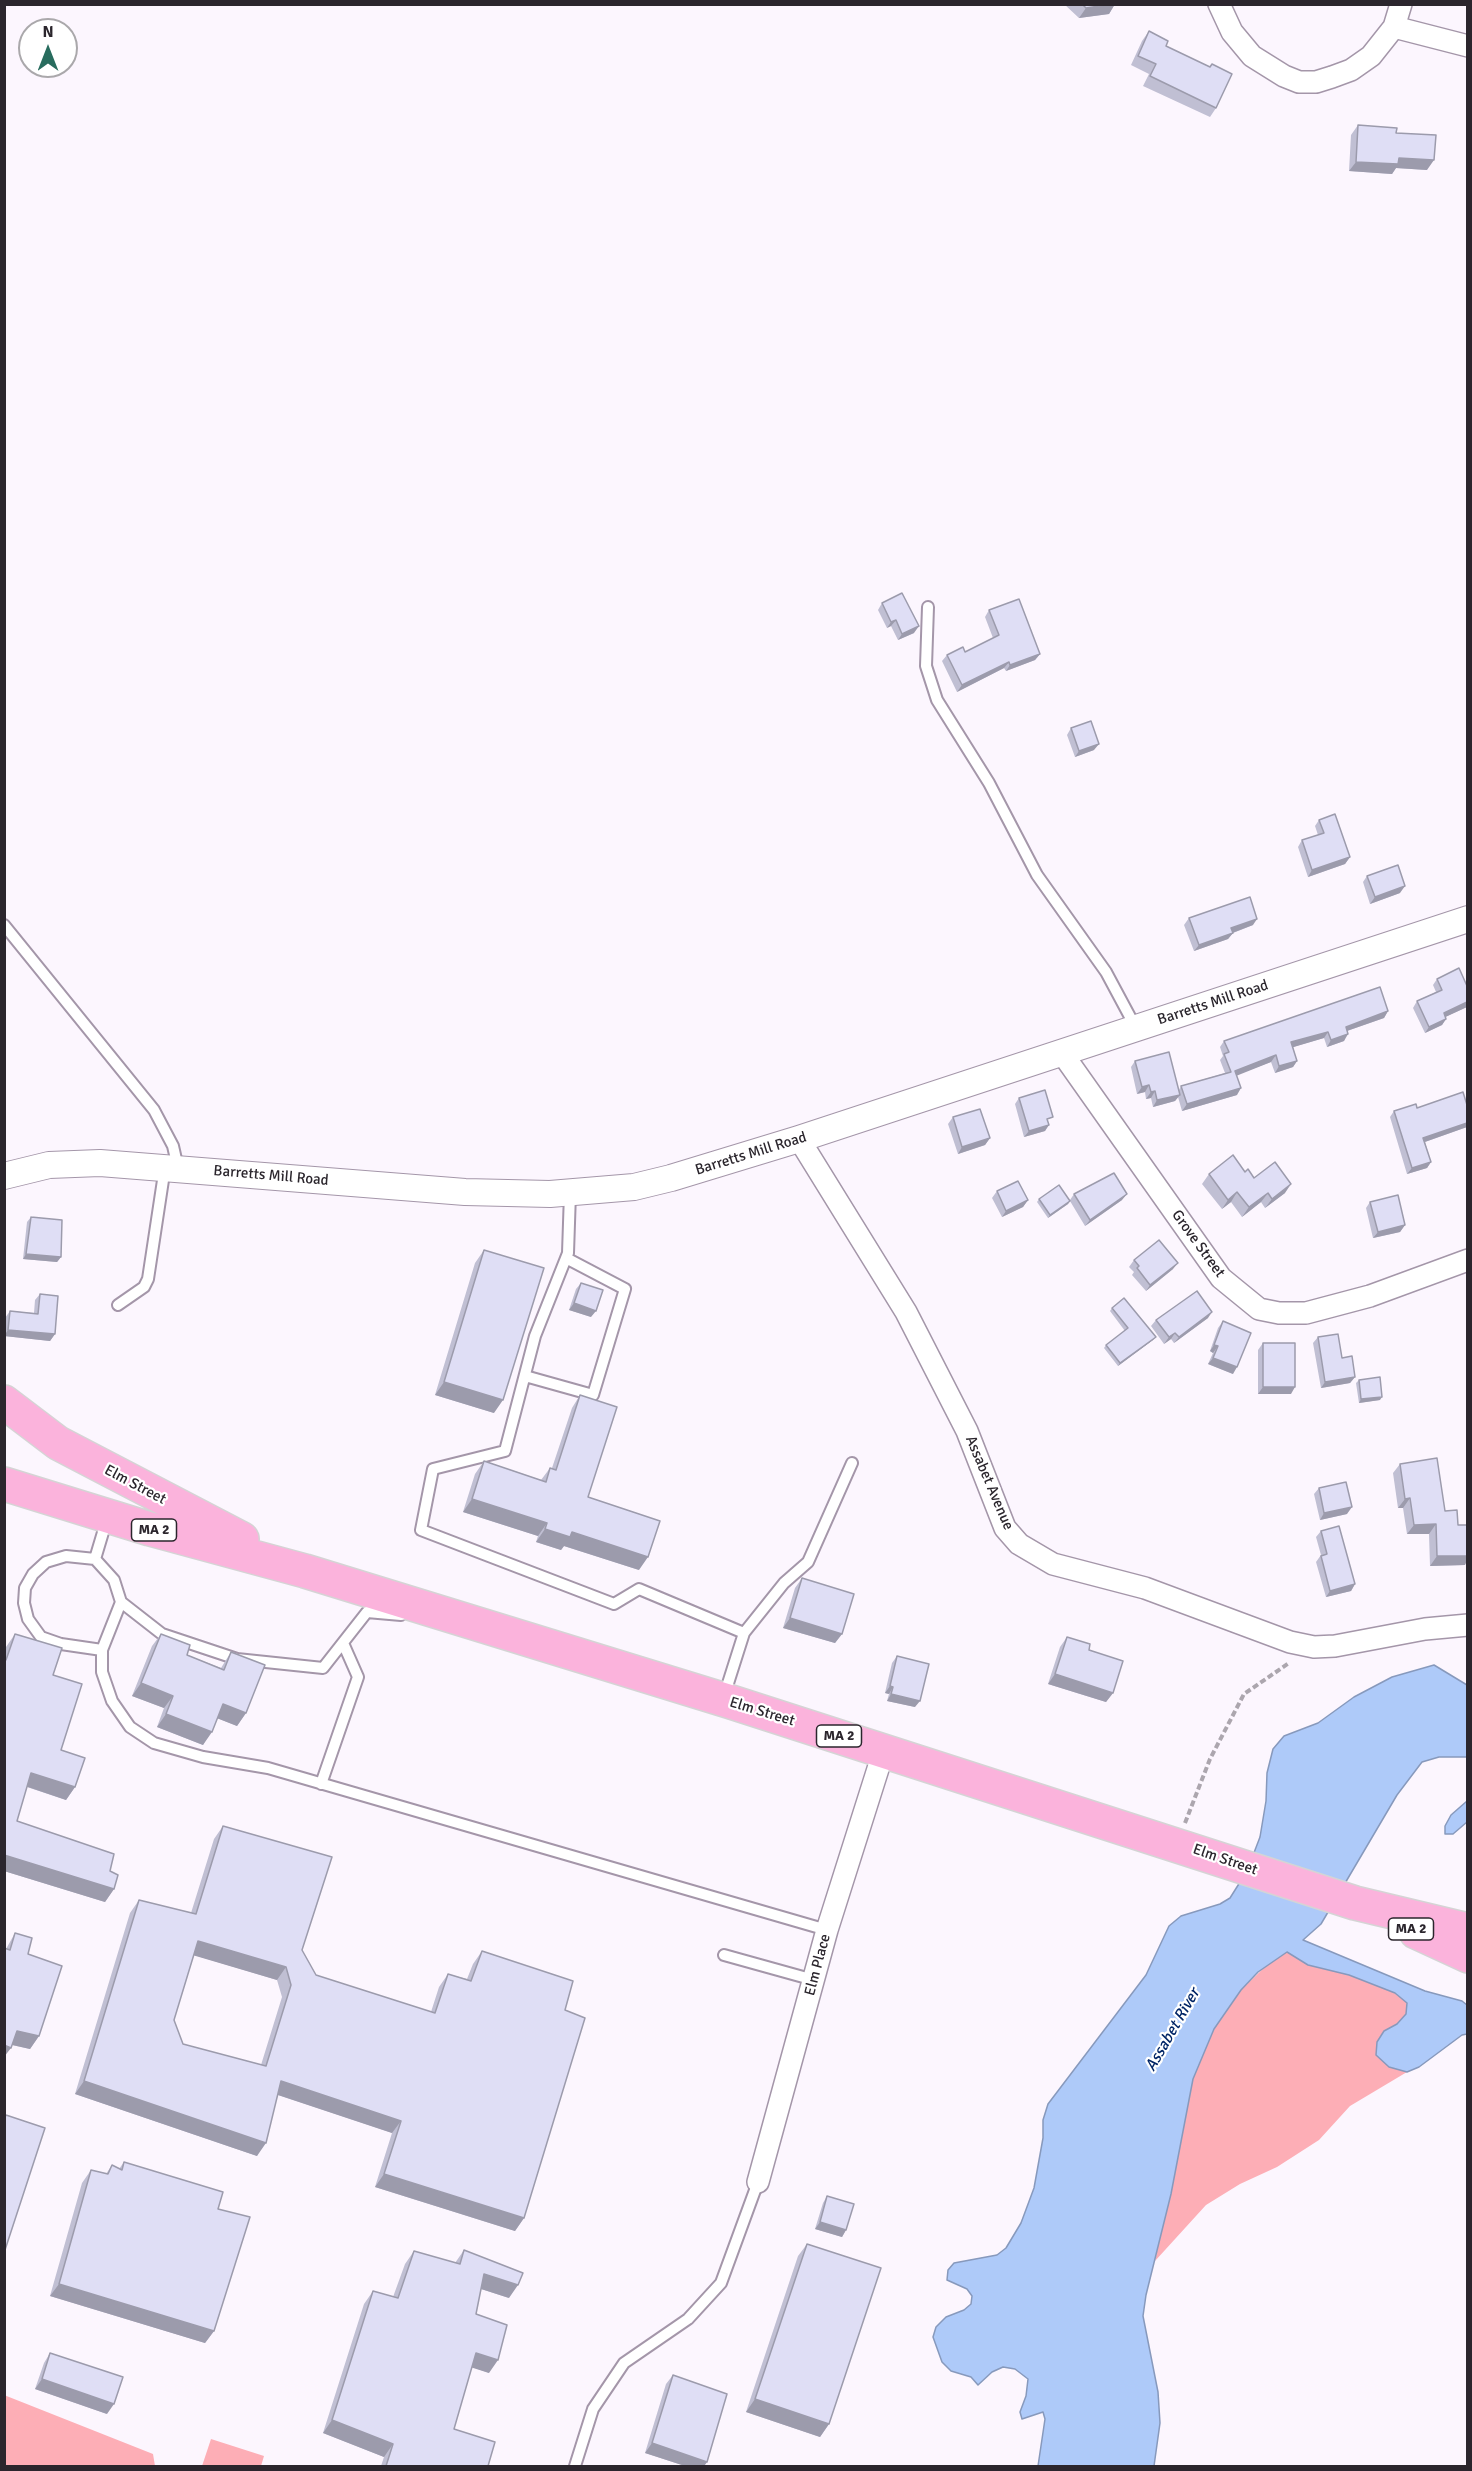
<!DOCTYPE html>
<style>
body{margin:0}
#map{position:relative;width:1472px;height:2471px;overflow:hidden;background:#fcf6fe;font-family:Signika,sans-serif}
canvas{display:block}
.frame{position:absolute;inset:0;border:6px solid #2b262d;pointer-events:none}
.north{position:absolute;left:18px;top:18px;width:60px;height:60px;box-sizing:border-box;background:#fff;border:2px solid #aaa8ab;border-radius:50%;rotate:0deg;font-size:16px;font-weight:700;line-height:24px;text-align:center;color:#2b262d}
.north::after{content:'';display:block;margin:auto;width:21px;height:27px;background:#286c5e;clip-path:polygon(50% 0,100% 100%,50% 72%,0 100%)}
</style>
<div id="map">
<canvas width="1472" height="2471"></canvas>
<div class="frame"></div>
<div class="north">N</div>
</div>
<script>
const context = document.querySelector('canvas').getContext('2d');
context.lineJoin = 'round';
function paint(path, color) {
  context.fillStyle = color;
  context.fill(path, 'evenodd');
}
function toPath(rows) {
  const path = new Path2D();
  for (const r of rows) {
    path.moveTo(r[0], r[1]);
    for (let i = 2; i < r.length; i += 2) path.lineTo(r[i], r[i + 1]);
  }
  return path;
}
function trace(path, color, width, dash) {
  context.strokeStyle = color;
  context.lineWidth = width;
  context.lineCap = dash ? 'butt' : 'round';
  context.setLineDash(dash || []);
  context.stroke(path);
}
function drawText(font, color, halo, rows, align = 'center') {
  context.font = font + ' Signika,sans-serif';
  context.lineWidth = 4.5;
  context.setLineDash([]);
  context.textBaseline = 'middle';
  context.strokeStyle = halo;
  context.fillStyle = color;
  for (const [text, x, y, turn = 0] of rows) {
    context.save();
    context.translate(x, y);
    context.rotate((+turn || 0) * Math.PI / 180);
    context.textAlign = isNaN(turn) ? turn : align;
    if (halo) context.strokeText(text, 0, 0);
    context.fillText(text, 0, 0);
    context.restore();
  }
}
const green = toPath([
 [1287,1952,1308,1965,1349,1975,1395,1993,1407,2003,1406,2014,1397,2024,1384,2031,1377,2042,1389,2067,1407,2072,1350,2106,1319,2140,1277,2167,1240,2184,1206,2205,1155,2261,1193,2079,1201,2056,1214,2029,1241,1990,1271,1961],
 [4,2395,153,2454,155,2466,5,2466],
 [211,2439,264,2456,261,2466,202,2466]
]);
const water = toPath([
 [1434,1665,1467,1685,1467,1757,1439,1757,1422,1762,1397,1795,1321,1924,1303,1940,1425,1991,1462,2001,1467,2005,1467,2034,1462,2035,1419,2067,1407,2072,1389,2067,1376,2055,1377,2042,1384,2031,1397,2024,1406,2014,1407,2003,1395,1993,1349,1975,1308,1965,1287,1952,1258,1972,1241,1990,1214,2029,1193,2079,1171,2194,1146,2295,1143,2316,1158,2392,1160,2423,1154,2466,1038,2466,1045,2419,1043,2412,1022,2419,1020,2412,1026,2396,1028,2379,1015,2369,1003,2367,992,2372,978,2385,971,2377,951,2371,942,2362,933,2337,936,2327,946,2317,964,2310,971,2304,972,2296,967,2289,947,2280,948,2270,954,2263,997,2255,1006,2248,1021,2223,1034,2188,1043,2138,1043,2120,1048,2104,1146,1975,1169,1926,1181,1916,1220,1904,1230,1898,1247,1871,1260,1837,1266,1801,1267,1773,1273,1749,1284,1736,1318,1723,1354,1697,1392,1677,1434,1665],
 [1467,1801,1467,1822,1453,1834,1445,1834,1445,1826,1451,1815,1467,1801]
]);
const path = toPath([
 [1185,1823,1210,1759,1244,1694,1289,1663]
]);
const service = toPath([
 [928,607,926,666,937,700,989,783,1037,875,1106,972,1136,1028],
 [4,925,154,1110,173,1146,178,1168],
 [570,1193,568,1253,535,1336,505,1451,433,1469,421,1530,614,1604,639,1589,744,1633,724,1696],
 [118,1305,144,1287,148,1279,165,1167],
 [525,1376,593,1395,625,1289,566,1258],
 [107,1519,95,1559,114,1580,121,1602,102,1650,102,1672,112,1701,130,1727,154,1743,203,1757,268,1768,827,1930],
 [95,1559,66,1556,46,1562,33,1574,25,1588,24,1603,28,1619,41,1637,61,1644,102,1650],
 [121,1602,162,1634,237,1659,323,1668,367,1612,401,1615],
 [744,1633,784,1583,808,1562,852,1463],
 [321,1784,358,1677,343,1643],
 [724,1955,814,1980],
 [575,2466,593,2409,624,2363,688,2319,721,2283,758,2182]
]);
const minor = toPath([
 [1219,4,1232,32,1252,56,1284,76,1299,82,1316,82,1332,77,1351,70,1371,56,1394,27,1401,4],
 [1394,27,1468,46],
 [1062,1053,1221,1278,1259,1309,1279,1313,1306,1313,1370,1296,1468,1260],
 [799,1139,906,1312,967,1431,1005,1528,1019,1544,1053,1564,1145,1588,1290,1642,1314,1647,1335,1646,1425,1629,1468,1625],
 [758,2182,827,1930,884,1750]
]);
const tertiary = toPath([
 [4,1176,49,1165,100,1163,465,1192,550,1194,634,1187,671,1178,799,1139,1468,919]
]);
const trunk = toPath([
 [4,1402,58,1443,242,1539],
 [4,1484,150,1529,305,1571,728,1701,1355,1903,1468,1930],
 [1416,1932,1468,1956]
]);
const wall = toPath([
 [1064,4,1115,4,1109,14,1079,18],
 [1149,31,1166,46,1209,67,1212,64,1216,108,1210,117,1143,86,1149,74,1131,65,1142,41],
 [1358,125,1396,133,1427,170,1396,168,1392,174,1349,171,1351,135],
 [882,603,914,633,898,640,891,626,887,628,878,610],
 [989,610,1040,654,1035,660,1006,671,1004,668,957,692,942,661,947,655,965,652,993,638,985,617],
 [1071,728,1094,750,1075,757,1067,735],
 [1319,820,1350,857,1345,864,1308,877,1298,847,1302,840,1318,835,1315,826],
 [1367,876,1400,893,1370,904,1363,882],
 [1189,918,1253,925,1233,933,1228,939,1194,951,1184,925],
 [1437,979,1467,1007,1445,1017,1446,1019,1442,1025,1425,1033,1413,1008,1417,1001,1436,992,1433,985],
 [1388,1011,1384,1018,1347,1031,1344,1041,1327,1047,1324,1038,1293,1047,1297,1061,1293,1067,1275,1073,1271,1062,1236,1075,1237,1095,1182,1111,1178,1097,1175,1101,1153,1107,1151,1098,1146,1099,1145,1092,1137,1094,1131,1067,1135,1061,1179,1090,1181,1086,1225,1073,1220,1060,1223,1056,1220,1047,1224,1041],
 [1019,1098,1049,1123,1045,1131,1024,1137,1015,1104],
 [1467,1105,1467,1127,1425,1142,1431,1162,1427,1168,1407,1174,1390,1117,1394,1111,1417,1108],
 [953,1117,990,1138,985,1145,958,1154,948,1124],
 [1245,1172,1254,1178,1285,1193,1265,1208,1261,1202,1242,1217,1231,1202,1222,1209,1202,1184,1209,1174],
 [997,1191,1028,1200,1023,1207,1002,1217,992,1198],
 [1074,1194,1122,1200,1085,1226,1070,1201,1068,1204,1048,1218,1037,1202,1039,1199,1070,1200],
 [1370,1202,1405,1225,1400,1232,1373,1238,1366,1208],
 [31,1217,61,1257,57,1262,23,1259,27,1222],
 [484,1250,494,1413,435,1395,475,1263],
 [1134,1260,1173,1269,1146,1291,1132,1275,1134,1272,1129,1267],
 [581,1283,591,1317,569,1310,576,1289],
 [40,1294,55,1334,50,1341,4,1336,5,1318,10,1311,34,1313,35,1300],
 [1112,1308,1153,1340,1118,1366,1104,1348,1106,1345,1125,1331,1110,1311],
 [1208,1318,1174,1343,1171,1339,1164,1344,1151,1326,1156,1320],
 [1223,1321,1233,1374,1208,1364,1213,1353,1210,1351,1218,1328],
 [1318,1337,1342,1358,1355,1377,1350,1383,1321,1388,1313,1343],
 [1263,1343,1291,1394,1258,1394,1258,1350],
 [1359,1380,1380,1400,1359,1403,1356,1383],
 [580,1395,588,1497,639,1570,564,1546,561,1550,536,1542,538,1536,463,1512,475,1474,484,1461,541,1480,550,1468,552,1468,572,1408],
 [1400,1464,1458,1525,1465,1565,1430,1566,1429,1534,1407,1534,1403,1508,1398,1508,1393,1473],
 [1319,1488,1347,1514,1320,1520,1314,1494],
 [1321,1531,1355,1584,1351,1591,1326,1597,1316,1562,1321,1555,1316,1537],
 [802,1578,842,1634,835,1643,783,1628,795,1588],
 [15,1634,53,1675,61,1750,75,1787,66,1800,27,1787,17,1821,110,1871,114,1889,105,1902,4,1871,4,1651,6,1647],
 [161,1634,187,1655,221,1668,231,1652,246,1713,237,1726,217,1718,203,1745,157,1727,164,1708,132,1696,152,1646],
 [1067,1637,1089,1650,1113,1693,1106,1702,1048,1684,1060,1647],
 [897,1656,915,1707,887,1701,889,1694,885,1693,892,1663],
 [223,1826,302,1950,316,1975,431,2012,439,1987,448,1974,467,1979,473,1964,482,1951,565,2010,524,2218,515,2231,375,2187,392,2133,278,2095,257,2156,75,2094,130,1913,139,1900,191,1913,214,1839],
 [194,1955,277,1980,282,1997,261,2065,183,2044,174,2020],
 [15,1933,28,1954,39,2036,30,2049,12,2045,6,1949],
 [124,2162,218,2209,214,2331,205,2343,50,2296,82,2183,91,2170,106,2174,112,2165,119,2169],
 [827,2196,846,2230,842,2237,815,2229,823,2203],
 [807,2244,829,2424,820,2437,746,2412,798,2256],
 [464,2250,509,2298,481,2289,476,2314,489,2373,472,2367,454,2429,488,2466,381,2466,384,2457,323,2433,364,2304,373,2291,393,2297,405,2264,414,2251,455,2263],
 [50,2353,107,2414,35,2389,44,2363],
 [673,2375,707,2462,704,2466,685,2466,645,2453,666,2384]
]);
const shadedWall = toPath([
 [1115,4,1109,14,1079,18,1086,8],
 [1399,158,1434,160,1427,170,1396,168,1392,174,1349,171,1356,162],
 [896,620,891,626,887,628,891,622],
 [919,626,914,633,898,640,902,634],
 [1040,654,1035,660,1006,671,1010,665],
 [1009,662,1004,668,957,692,962,685],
 [1099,744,1094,750,1075,757,1079,751],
 [1350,857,1345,864,1308,877,1312,870],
 [1405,886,1400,893,1370,904,1375,897],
 [1257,919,1253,925,1227,935,1231,928],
 [1233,933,1228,939,1194,951,1199,945],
 [1467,1002,1467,1007,1439,1020,1444,1013],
 [1388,1011,1384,1018,1341,1033,1346,1027],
 [1446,1019,1442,1025,1425,1033,1429,1027],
 [1328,1032,1324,1038,1287,1049,1291,1042],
 [1348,1034,1344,1041,1327,1047,1331,1040],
 [1276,1055,1271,1062,1231,1078,1235,1071],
 [1297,1061,1293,1067,1275,1073,1279,1066],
 [1149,1085,1145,1092,1137,1094,1142,1087],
 [1241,1088,1237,1095,1182,1111,1187,1104],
 [1155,1091,1151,1098,1146,1099,1151,1092],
 [1180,1095,1175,1101,1153,1107,1157,1100],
 [1467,1123,1467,1127,1419,1144,1423,1138],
 [1049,1125,1045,1131,1024,1137,1029,1131],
 [990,1138,985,1145,958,1154,962,1147],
 [1431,1162,1427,1168,1407,1174,1412,1168],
 [1291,1184,1285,1193,1265,1208,1272,1199],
 [1237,1192,1231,1202,1222,1209,1228,1200],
 [1268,1193,1261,1202,1242,1217,1249,1207],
 [1127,1194,1122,1200,1085,1226,1090,1220],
 [1028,1200,1023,1207,1002,1217,1006,1211],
 [1070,1201,1068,1204,1048,1218,1050,1215],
 [1405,1225,1400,1232,1373,1238,1378,1232],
 [26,1254,61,1257,57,1262,23,1259],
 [1178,1263,1173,1269,1146,1291,1150,1285],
 [574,1303,596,1311,591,1317,569,1310],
 [1212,1312,1208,1318,1174,1343,1179,1337],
 [8,1330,55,1334,50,1341,4,1336],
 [1175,1333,1171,1339,1164,1344,1169,1337],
 [1156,1337,1153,1340,1118,1366,1120,1363],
 [1214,1345,1218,1346,1213,1353,1210,1351],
 [1213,1358,1237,1367,1233,1374,1208,1364],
 [1355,1377,1350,1383,1321,1388,1325,1382],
 [444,1382,503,1400,494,1413,435,1395],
 [1263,1387,1295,1387,1291,1394,1258,1394],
 [1382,1397,1380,1400,1359,1403,1361,1399],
 [1410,1498,1403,1508,1398,1508,1405,1499],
 [472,1499,547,1523,538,1536,463,1512],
 [1352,1507,1347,1514,1320,1520,1324,1513],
 [1436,1524,1429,1534,1407,1534,1414,1525],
 [545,1529,572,1532,648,1557,639,1570,564,1546,561,1550,536,1542],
 [1437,1556,1467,1556,1467,1561,1465,1565,1430,1566],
 [1355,1584,1351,1591,1326,1597,1330,1591],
 [790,1618,842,1634,835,1643,783,1628],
 [1055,1674,1113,1693,1106,1702,1048,1684],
 [141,1683,173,1696,164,1708,132,1696],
 [890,1686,893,1687,889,1694,885,1693],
 [891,1694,920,1701,915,1707,887,1701],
 [223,1704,246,1713,237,1726,214,1717],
 [166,1714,212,1732,203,1745,157,1727],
 [31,1773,75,1787,66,1800,22,1785],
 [4,1855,114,1889,105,1902,4,1871],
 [198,1941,286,1967,277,1980,189,1954],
 [17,2031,39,2036,30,2049,8,2044],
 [4,2045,11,2048,4,2057],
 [84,2081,266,2143,257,2156,75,2094],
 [281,2081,401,2121,392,2133,272,2093],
 [384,2174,524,2218,515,2231,375,2187],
 [820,2222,846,2230,842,2237,815,2229],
 [484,2274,518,2285,509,2298,475,2287],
 [59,2284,214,2331,205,2343,50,2296],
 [476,2353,498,2360,489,2373,467,2366],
 [42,2379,114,2404,107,2414,35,2389],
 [755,2399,829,2424,820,2437,746,2412],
 [332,2420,393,2444,384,2457,323,2433],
 [652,2443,707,2462,704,2466,685,2466,645,2453]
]);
const building = toPath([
 [1082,4,1112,4,1086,8,1082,4],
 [1149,31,1168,41,1166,46,1210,67,1212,64,1232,74,1216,108,1150,76,1156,64,1138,56,1149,31],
 [1358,125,1397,128,1396,133,1436,135,1434,160,1399,158,1398,164,1356,162,1358,125],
 [902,593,919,626,902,634,896,620,891,622,882,603,902,593],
 [1019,599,1040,654,1010,665,1009,662,962,685,947,655,963,647,965,652,999,635,989,610,1019,599],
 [1091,721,1099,744,1079,751,1071,728,1091,721],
 [1335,814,1350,857,1312,870,1302,840,1324,833,1319,820,1335,814],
 [1398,865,1405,886,1375,897,1367,876,1398,865],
 [1250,897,1257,919,1231,928,1233,933,1199,945,1189,918,1250,897],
 [1459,968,1467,986,1467,1002,1444,1013,1446,1019,1429,1027,1417,1001,1442,990,1437,979,1459,968],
 [1380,987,1388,1011,1346,1027,1348,1034,1331,1040,1328,1032,1291,1042,1297,1061,1279,1066,1276,1055,1235,1071,1241,1088,1187,1104,1181,1086,1231,1072,1224,1054,1229,1052,1224,1041,1380,987],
 [1169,1052,1180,1095,1157,1100,1155,1091,1151,1092,1149,1085,1142,1087,1135,1061,1169,1052],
 [1045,1090,1053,1117,1047,1119,1049,1125,1029,1131,1019,1098,1045,1090],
 [1463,1092,1467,1105,1467,1123,1423,1138,1431,1162,1412,1168,1394,1111,1416,1104,1417,1108,1463,1092],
 [980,1109,990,1138,962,1147,953,1117,980,1109],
 [1233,1155,1245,1172,1248,1169,1254,1178,1275,1162,1291,1184,1272,1199,1268,1193,1249,1207,1237,1192,1228,1200,1209,1174,1233,1155],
 [1114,1173,1127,1194,1090,1220,1074,1194,1114,1173],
 [1018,1181,1028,1200,1006,1211,997,1191,1018,1181],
 [1059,1185,1070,1201,1050,1215,1039,1199,1059,1185],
 [1398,1195,1405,1225,1378,1232,1370,1202,1398,1195],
 [31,1217,62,1220,61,1257,26,1254,31,1217],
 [1159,1240,1178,1263,1150,1285,1137,1268,1139,1266,1134,1260,1159,1240],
 [484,1250,544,1268,503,1400,444,1382,484,1250],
 [581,1283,603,1290,596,1311,574,1303,581,1283],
 [1197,1291,1212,1312,1179,1337,1175,1333,1169,1337,1156,1320,1197,1291],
 [40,1294,58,1296,55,1334,8,1330,10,1311,38,1314,40,1294],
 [1124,1298,1156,1337,1120,1363,1106,1345,1128,1328,1112,1308,1124,1298],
 [1223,1321,1251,1333,1237,1367,1213,1358,1218,1346,1214,1345,1223,1321],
 [1338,1334,1342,1358,1352,1356,1355,1377,1325,1382,1318,1337,1338,1334],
 [1263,1343,1295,1343,1295,1387,1263,1387,1263,1343],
 [1380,1377,1382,1397,1361,1399,1359,1380,1380,1377],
 [580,1395,617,1407,588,1497,660,1521,648,1557,572,1532,570,1537,545,1529,547,1523,472,1499,484,1461,546,1482,550,1468,556,1470,580,1395],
 [1437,1458,1445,1511,1457,1510,1458,1525,1467,1525,1467,1556,1437,1556,1436,1524,1414,1525,1410,1498,1405,1499,1400,1464,1437,1458],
 [1346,1482,1352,1507,1324,1513,1319,1488,1346,1482],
 [1339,1526,1355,1584,1330,1591,1321,1556,1327,1554,1321,1531,1339,1526],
 [802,1578,854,1594,842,1634,790,1618,802,1578],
 [15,1634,62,1648,53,1675,82,1684,61,1750,85,1758,75,1787,31,1773,17,1821,114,1854,110,1871,118,1875,114,1889,4,1855,4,1659,6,1660,15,1634],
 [161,1634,190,1645,187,1655,224,1670,231,1652,265,1665,246,1713,223,1704,212,1732,166,1714,173,1696,141,1683,161,1634],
 [1067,1637,1090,1644,1089,1650,1123,1661,1113,1693,1055,1674,1067,1637],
 [897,1656,929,1664,920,1701,891,1694,893,1687,890,1686,897,1656],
 [223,1826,332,1857,302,1950,316,1975,435,2013,448,1974,471,1981,482,1951,573,1981,565,2010,585,2018,524,2218,384,2174,401,2121,281,2081,266,2143,84,2081,139,1900,196,1914,223,1826],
 [198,1941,286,1967,291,1985,266,2066,183,2044,174,2020,198,1941],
 [15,1933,32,1938,28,1954,62,1966,39,2036,17,2031,11,2048,4,2045,4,1948,10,1950,15,1933],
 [6,2115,45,2128,4,2253,4,2120,6,2115],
 [124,2162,223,2192,218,2209,250,2217,214,2331,59,2284,91,2170,108,2174,112,2165,122,2170,124,2162],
 [827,2196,854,2204,846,2230,820,2222,827,2196],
 [807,2244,881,2268,829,2424,755,2399,807,2244],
 [464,2250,523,2273,518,2285,484,2274,476,2314,507,2325,498,2360,476,2353,454,2429,495,2442,488,2466,386,2466,393,2444,332,2420,373,2291,398,2298,414,2251,460,2264,464,2250],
 [50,2353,123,2377,114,2404,42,2379,50,2353],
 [673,2375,727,2394,707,2462,652,2443,673,2375]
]);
const shields = [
 [154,1530,45],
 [839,1736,45],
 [1411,1929,45]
];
const shieldNames = [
 ["MA 2",154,1530],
 ["MA 2",839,1736],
 ["MA 2",1411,1929]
];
const streetNames = [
 ["Barretts Mill Road",1213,1003,-18],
 ["Barretts Mill Road",751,1154,-17],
 ["Barretts Mill Road",271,1176,5],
 ["Grove Street",1198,1244,54],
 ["Assabet Avenue",989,1483,67],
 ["Elm Street",135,1485,28],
 ["Elm Street",762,1712,17],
 ["Elm Street",1225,1860,19],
 ["Elm Place",818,1965,-75]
];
const waterNames = [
 ["Assabet River",1173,2030,-60]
];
paint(green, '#fdaeb6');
paint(water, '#aecaf9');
trace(water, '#8799bc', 1.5);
trace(service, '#a496a9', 14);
trace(minor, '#a496a9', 24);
trace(tertiary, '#a496a9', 28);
trace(trunk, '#d5d4d5', 36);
trace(path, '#aca6ae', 4, [6, 3]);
trace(service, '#fff', 10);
trace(minor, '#fff', 21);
trace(tertiary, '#fff', 26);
trace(trunk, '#fbb3dc', 33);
paint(wall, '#c0bfd3');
paint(shadedWall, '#9c9bac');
paint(building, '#dfdef5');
trace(building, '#9c9bac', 1.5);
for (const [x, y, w] of shields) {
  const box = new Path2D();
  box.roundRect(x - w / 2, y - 11, w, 22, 4.5);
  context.fillStyle = '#fff';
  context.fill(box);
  trace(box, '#2b262d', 1.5);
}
drawText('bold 14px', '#2b262d', null, shieldNames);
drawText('15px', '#2b262d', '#fff', streetNames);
drawText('italic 16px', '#012566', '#fff', waterNames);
</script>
